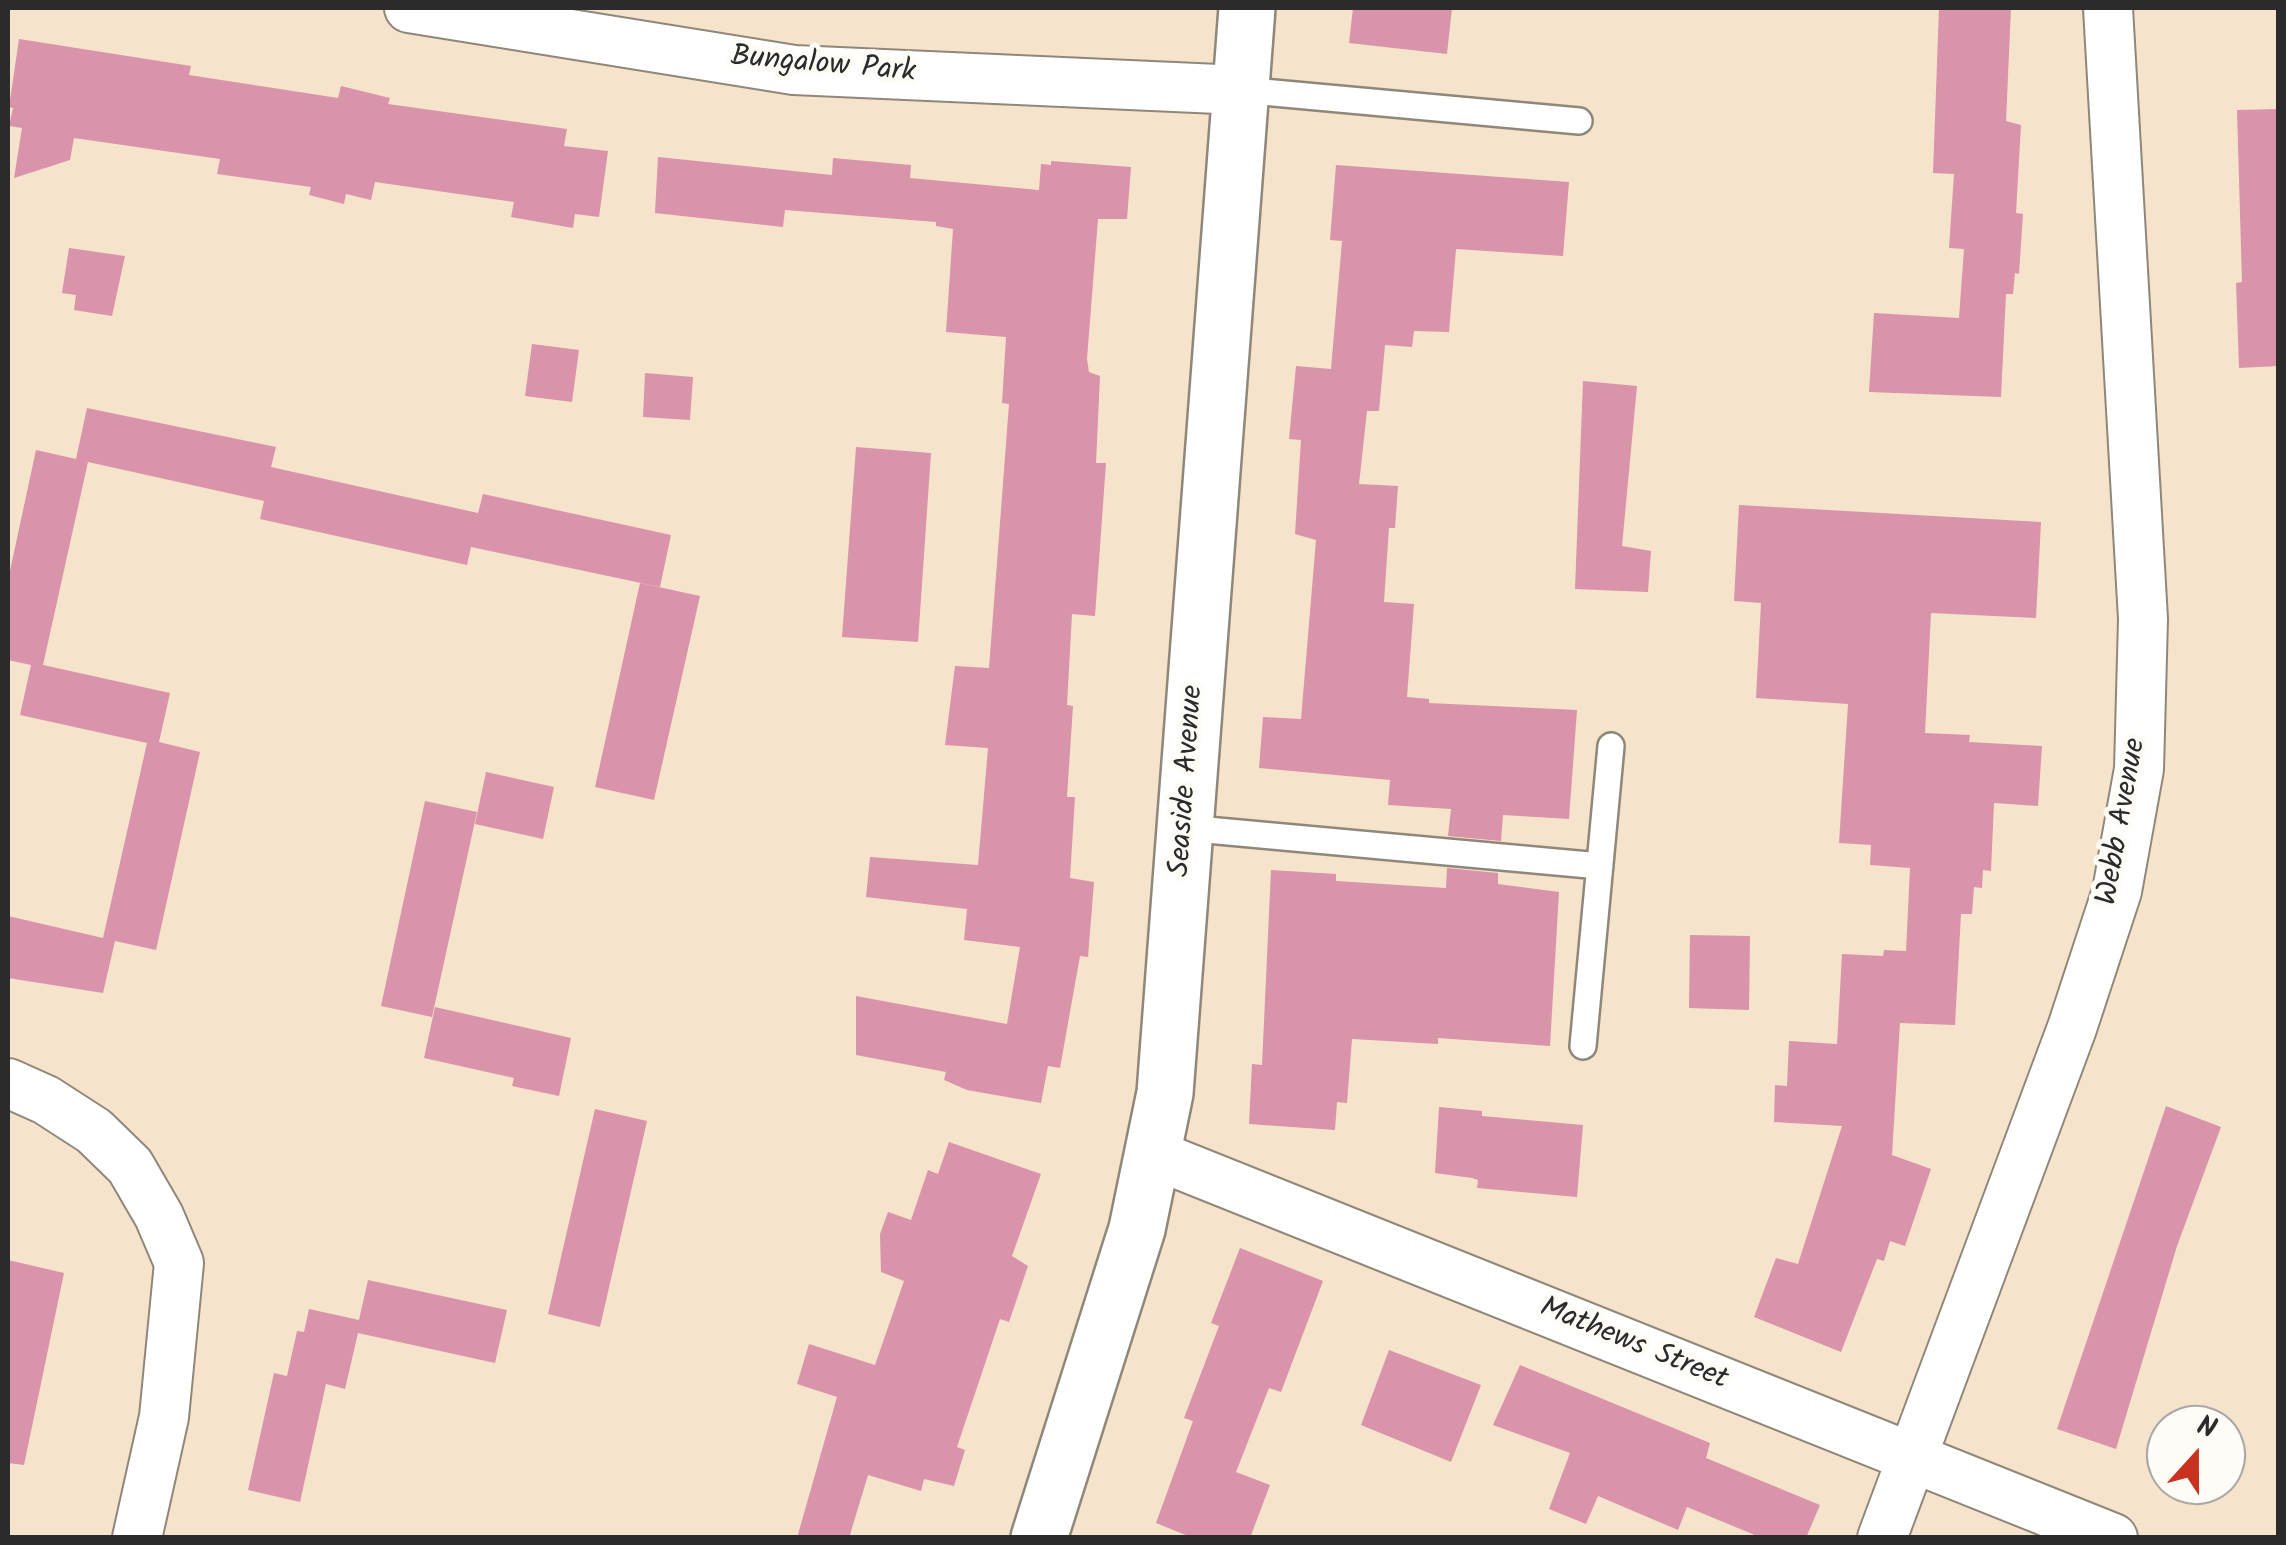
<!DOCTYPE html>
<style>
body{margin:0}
#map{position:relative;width:2286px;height:1545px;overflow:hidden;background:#f6e3cb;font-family:Kalam,sans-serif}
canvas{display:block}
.frame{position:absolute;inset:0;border:10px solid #2b2b2b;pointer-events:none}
.north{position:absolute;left:2146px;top:1405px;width:100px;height:100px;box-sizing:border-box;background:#fdfcf7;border:2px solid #a9a8a5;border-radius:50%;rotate:21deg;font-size:28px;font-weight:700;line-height:40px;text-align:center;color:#2b2b2b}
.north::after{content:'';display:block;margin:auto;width:35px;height:45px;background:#c8321e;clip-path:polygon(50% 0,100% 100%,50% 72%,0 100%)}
</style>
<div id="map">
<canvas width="2286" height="1545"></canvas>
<div class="frame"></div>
<div class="north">N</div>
</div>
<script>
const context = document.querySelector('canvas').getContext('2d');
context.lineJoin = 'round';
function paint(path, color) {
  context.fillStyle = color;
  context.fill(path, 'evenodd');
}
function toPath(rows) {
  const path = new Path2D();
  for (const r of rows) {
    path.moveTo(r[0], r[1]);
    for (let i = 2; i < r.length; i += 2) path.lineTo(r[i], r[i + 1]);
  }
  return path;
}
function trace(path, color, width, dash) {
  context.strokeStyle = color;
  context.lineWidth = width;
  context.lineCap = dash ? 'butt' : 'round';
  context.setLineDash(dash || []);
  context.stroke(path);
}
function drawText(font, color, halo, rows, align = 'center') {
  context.font = font + ' Kalam,sans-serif';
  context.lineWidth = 10;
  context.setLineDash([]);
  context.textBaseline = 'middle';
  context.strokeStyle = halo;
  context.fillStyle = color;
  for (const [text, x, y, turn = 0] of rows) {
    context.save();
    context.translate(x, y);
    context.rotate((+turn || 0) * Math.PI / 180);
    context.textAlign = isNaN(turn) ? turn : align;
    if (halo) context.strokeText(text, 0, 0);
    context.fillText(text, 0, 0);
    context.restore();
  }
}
const building = toPath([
 [1353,8,1452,8,1447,54,1349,43],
 [1939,8,2011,8,2006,121,2021,125,2016,213,2023,214,2019,274,2015,273,2013,294,2006,294,2001,397,1869,392,1874,313,1959,318,1964,249,1949,248,1954,174,1933,173],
 [19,39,191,66,189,75,338,98,341,86,390,98,388,104,567,129,564,146,608,151,599,217,575,214,573,228,511,217,514,202,375,182,371,200,346,194,344,204,309,195,311,187,217,174,220,159,74,138,70,160,14,178,22,128,9,126,13,108,9,107],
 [2278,109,2278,366,2239,368,2236,283,2242,282,2237,110],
 [658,157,832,175,833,158,911,165,910,178,1039,190,1041,164,1051,165,1051,161,1131,167,1127,219,1098,219,1087,359,1089,372,1100,376,1096,463,1106,463,1095,616,1072,614,1067,705,1073,706,1067,797,1075,797,1070,878,1094,882,1088,957,1080,956,1060,1068,1048,1066,1041,1103,967,1090,944,1080,946,1072,856,1055,856,996,1007,1024,1020,947,964,940,967,909,866,897,870,857,978,865,988,748,945,745,955,666,989,668,1009,404,1002,403,1006,337,946,332,953,229,936,226,936,222,785,210,783,227,655,213],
 [1336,165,1569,182,1563,256,1456,249,1449,332,1414,331,1412,347,1385,345,1379,411,1367,411,1359,484,1398,486,1395,528,1389,528,1384,602,1414,604,1407,697,1429,699,1429,703,1577,710,1569,819,1503,815,1501,841,1448,836,1451,809,1388,805,1390,780,1259,768,1263,717,1301,719,1316,540,1295,534,1301,440,1289,439,1296,366,1331,369,1342,241,1330,240],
 [69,248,125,256,112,316,74,310,76,295,62,293],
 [532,344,579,350,572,402,525,396],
 [645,373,693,377,690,420,643,417],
 [1583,381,1637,386,1622,546,1651,551,1648,592,1575,589],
 [87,408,276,447,271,467,478,513,476,521,483,494,671,535,660,587,471,547,467,565,260,519,264,501,88,462,43,665,170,693,159,742,200,752,156,950,115,941,103,993,8,978,8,916,103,938,147,743,20,715,31,665,8,660,8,580,36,450,76,459],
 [856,447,931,453,918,642,842,637],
 [1739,505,2041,522,2036,618,1931,613,1925,733,1970,735,1969,742,2042,746,2038,806,1994,803,1991,871,1983,870,1982,888,1974,887,1972,914,1961,914,1955,1025,1900,1023,1892,1155,1931,1169,1905,1246,1890,1241,1884,1261,1877,1259,1841,1352,1754,1317,1776,1258,1798,1264,1842,1126,1774,1122,1775,1085,1787,1086,1789,1041,1837,1044,1842,954,1883,956,1884,950,1906,951,1910,868,1870,865,1871,845,1839,843,1848,704,1756,698,1761,603,1734,601],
 [640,583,700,596,654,800,595,787],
 [486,772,554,787,543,839,475,824],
 [425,801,477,812,432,1017,381,1006],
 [1447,868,1498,873,1498,884,1559,892,1550,1046,1438,1038,1438,1044,1352,1039,1347,1103,1337,1102,1335,1130,1249,1124,1252,1064,1262,1065,1271,870,1336,874,1336,881,1446,888],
 [1690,935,1750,936,1749,1010,1689,1008],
 [435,1007,571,1038,559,1096,512,1086,514,1078,424,1058],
 [2166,1106,2221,1127,2177,1246,2116,1449,2057,1429],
 [1439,1107,1482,1111,1482,1116,1583,1125,1577,1197,1477,1188,1478,1180,1472,1178,1435,1173],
 [595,1109,647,1121,600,1327,548,1314],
 [949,1142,1041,1174,1012,1256,1028,1266,1009,1322,1000,1319,957,1447,965,1450,954,1486,924,1479,921,1491,868,1475,849,1538,797,1538,837,1397,797,1384,809,1344,875,1365,904,1281,881,1272,880,1234,888,1212,911,1220,928,1170,938,1174],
 [1240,1248,1323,1281,1281,1392,1269,1388,1236,1472,1270,1485,1250,1538,1193,1538,1156,1523,1193,1421,1184,1418,1219,1326,1211,1323],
 [8,1260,64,1273,24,1465,8,1463],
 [368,1280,507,1310,495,1363,358,1333,345,1389,326,1384,300,1502,248,1490,274,1373,287,1376,297,1331,304,1332,309,1309,359,1320],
 [1389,1350,1481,1385,1451,1462,1361,1425],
 [1520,1365,1710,1443,1706,1458,1820,1505,1806,1538,1762,1538,1687,1507,1678,1530,1598,1496,1586,1524,1549,1509,1570,1453,1493,1425]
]);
const service = toPath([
 [1241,90,1579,121],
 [1185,828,1600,866],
 [1583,1046,1611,746]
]);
const minor = toPath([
 [409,8,794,70,1241,90],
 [8,1083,46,1100,94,1131,130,1166,159,1216,179,1263,164,1417,137,1538],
 [1153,1154,2113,1538],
 [1882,1538,2072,1028,2117,891,2139,769,2143,619,2108,8]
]);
const secondary = toPath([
 [1039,1538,1137,1229,1165,1093,1247,8]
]);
const streetNames = [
 ["Bungalow Park",823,67,5],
 ["Seaside Avenue",1189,781,-86],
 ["Webb Avenue",2124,822,-80],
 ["Mathews Street",1633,1346,22]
];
paint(building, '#d993aa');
trace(service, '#90877b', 30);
trace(minor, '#90877b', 52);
trace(secondary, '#90877b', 60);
trace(service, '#fff', 25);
trace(minor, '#fff', 48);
trace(secondary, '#fff', 55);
drawText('30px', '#2b2b2b', '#fdfcf7', streetNames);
</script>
